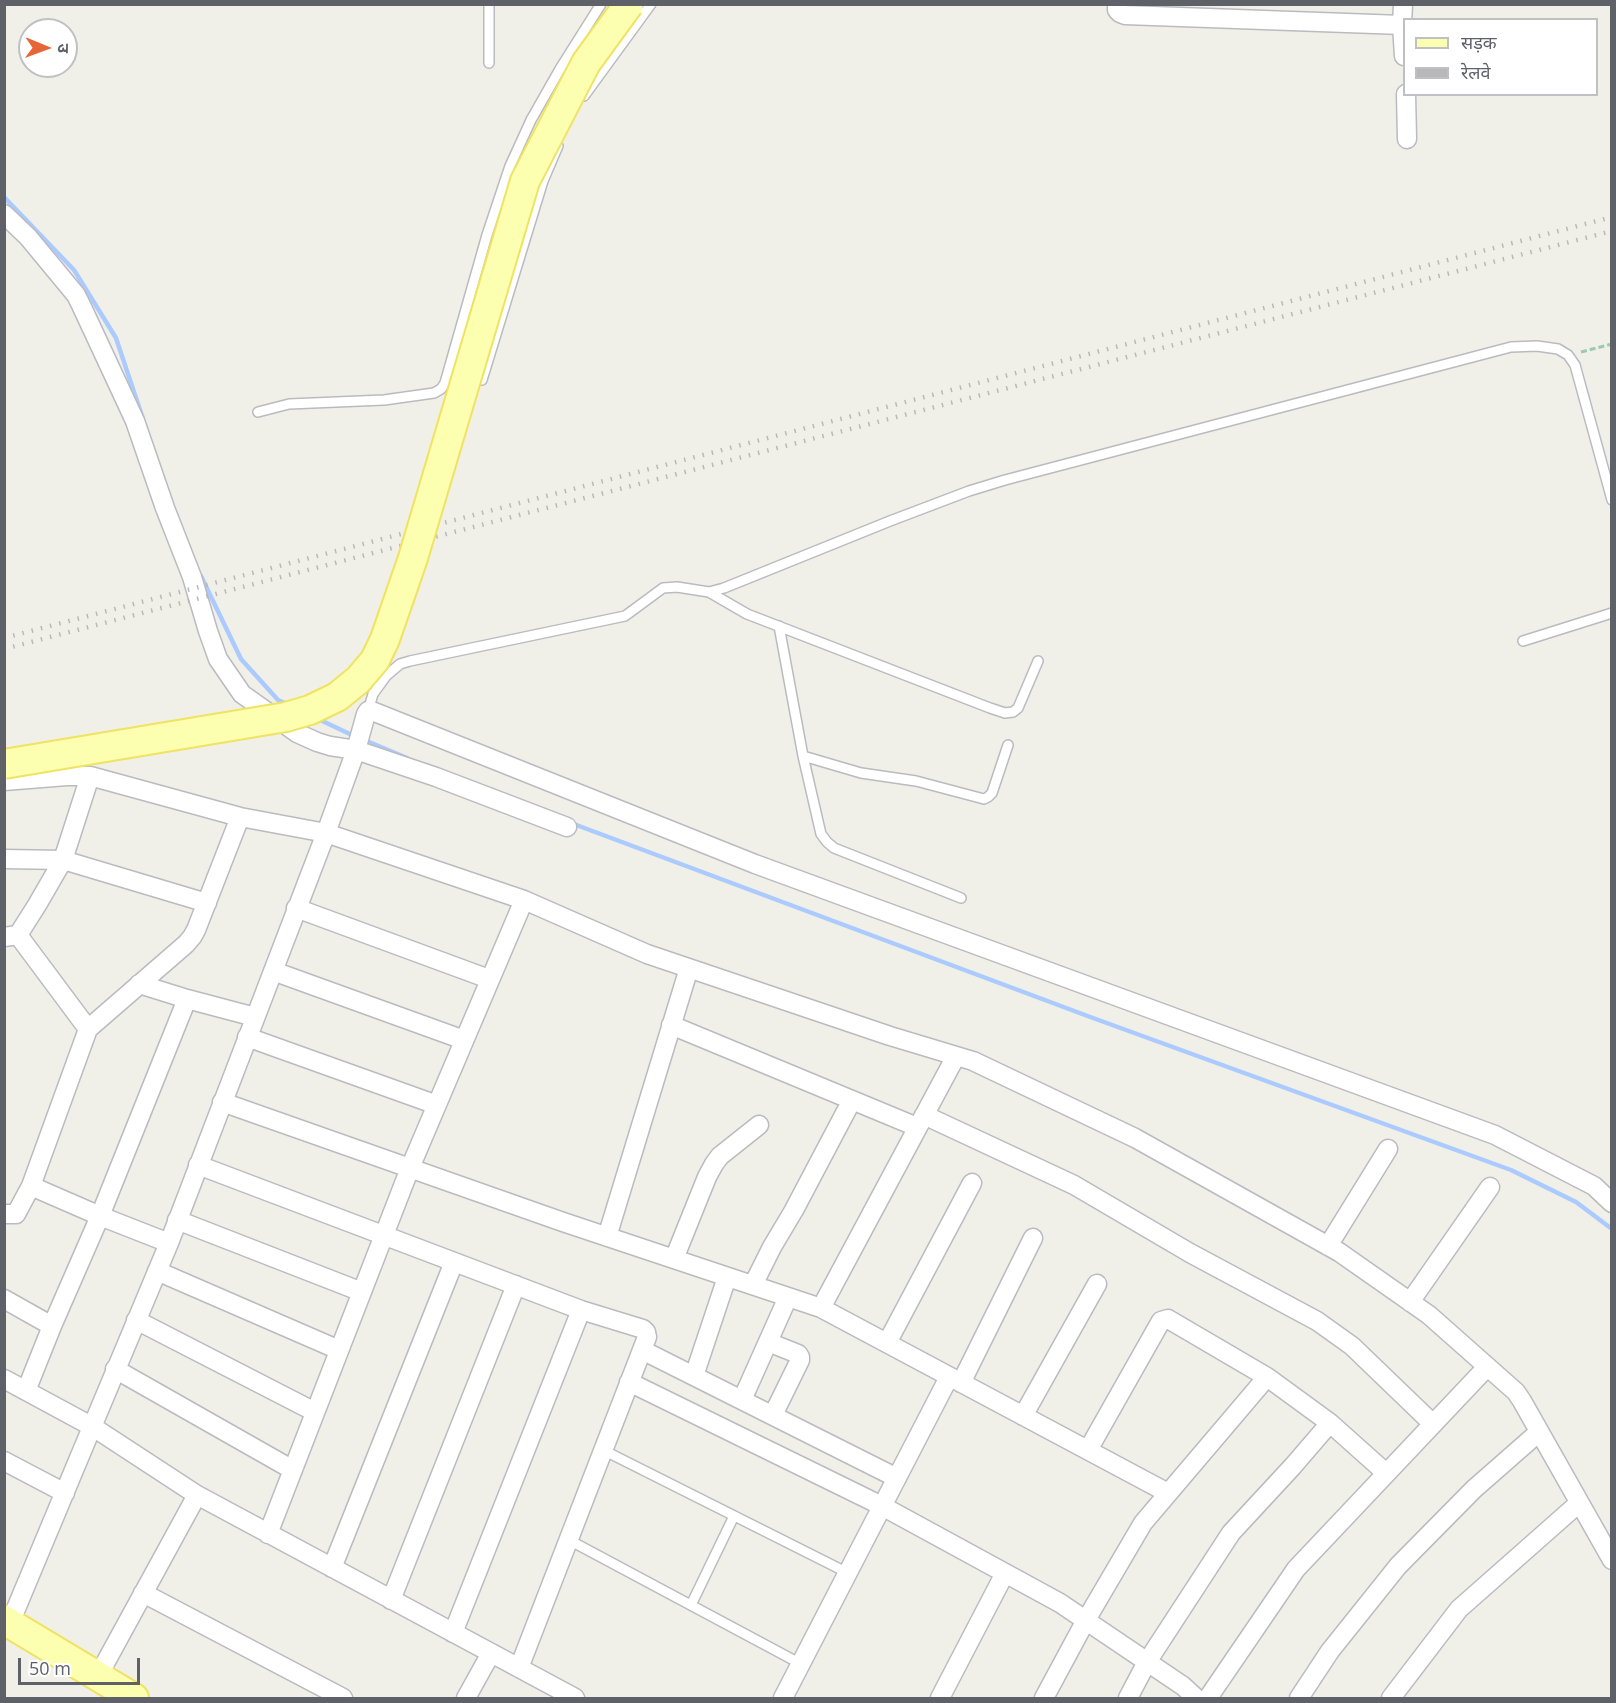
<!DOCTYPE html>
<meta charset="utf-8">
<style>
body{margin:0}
#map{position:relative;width:1616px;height:1703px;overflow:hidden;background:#f1f0e8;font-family:"Open Sans","Noto Sans Devanagari",sans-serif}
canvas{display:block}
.frame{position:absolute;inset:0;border:6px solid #5f6168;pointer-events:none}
.legend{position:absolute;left:1403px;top:18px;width:195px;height:78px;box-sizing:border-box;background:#fff;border:2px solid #bfc0c3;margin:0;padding:8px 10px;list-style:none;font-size:18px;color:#5f6168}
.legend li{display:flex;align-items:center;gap:12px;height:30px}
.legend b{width:30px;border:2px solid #bfc0c3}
.north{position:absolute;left:18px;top:18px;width:60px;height:60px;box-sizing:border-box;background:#fff;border:2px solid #bfc0c3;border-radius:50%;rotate:91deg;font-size:16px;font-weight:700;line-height:24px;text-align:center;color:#5f6168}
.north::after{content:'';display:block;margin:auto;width:21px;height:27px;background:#e76637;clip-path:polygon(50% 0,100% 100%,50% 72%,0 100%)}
.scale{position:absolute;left:18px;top:1658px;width:122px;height:27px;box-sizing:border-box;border:3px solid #5f6168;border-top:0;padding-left:8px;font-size:18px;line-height:21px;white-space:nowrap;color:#5f6168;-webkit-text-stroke:4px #fff;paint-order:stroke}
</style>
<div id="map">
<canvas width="1616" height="1703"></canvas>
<div class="frame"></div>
<ul class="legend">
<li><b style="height:8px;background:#fcfeb0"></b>सड़क</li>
<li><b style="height:8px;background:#b8b8b9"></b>रेलवे</li>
</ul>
<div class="north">उ</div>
<div class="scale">50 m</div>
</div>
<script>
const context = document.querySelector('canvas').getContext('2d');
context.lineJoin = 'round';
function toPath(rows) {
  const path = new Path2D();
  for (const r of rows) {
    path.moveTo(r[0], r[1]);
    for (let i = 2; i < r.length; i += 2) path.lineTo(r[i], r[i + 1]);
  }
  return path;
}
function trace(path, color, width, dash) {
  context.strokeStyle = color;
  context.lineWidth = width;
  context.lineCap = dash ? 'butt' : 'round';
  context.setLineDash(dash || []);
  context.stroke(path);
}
const stream = toPath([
 [4,197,74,270,116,338,143,419],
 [201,576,241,659,278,700,289,705],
 [316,718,354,736],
 [362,739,407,758],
 [571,823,1093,1018,1511,1170,1576,1202,1612,1229]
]);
const path = toPath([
 [1581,352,1612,344]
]);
const service = toPath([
 [489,4,489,63],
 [584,96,651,4],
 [482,380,543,181,558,146],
 [258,412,289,404,384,400,434,393,441,389,445,383,487,235,510,166,531,120,560,69,601,4],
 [709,592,747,614,990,708,1005,713,1013,712,1018,708,1038,661],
 [779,626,803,756,821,834,827,842,834,848,961,898],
 [1523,641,1612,613],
 [368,711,373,694,386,676,400,664,410,661,625,616,663,588,677,587,709,592,724,588,890,521,969,491,1005,480,1511,347,1537,346,1558,349,1568,355,1575,365,1612,500],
 [803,756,861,773,916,781,984,799,988,797,992,793,1008,745],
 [603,1450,848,1573],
 [569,1540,801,1664],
 [691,1605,734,1516]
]);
const minor = toPath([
 [1117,4,1117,10,1120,13,1125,15,1402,25],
 [1403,4,1402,25,1404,56],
 [1406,94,1407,139],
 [4,214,28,237,76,295,81,305,135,421,165,508,192,577,208,631,218,659,242,694,297,733,317,742,330,746,356,750,436,777,567,827],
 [4,781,67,776,90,776,240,817,326,833,524,900,647,954,890,1036,973,1061,1135,1138,1339,1252,1429,1315,1516,1392,1522,1401,1612,1560],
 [4,859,63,860,207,903],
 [296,908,489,979],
 [18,935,88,1029],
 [4,937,18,935,37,905,63,860,90,776],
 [273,971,464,1040],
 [187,999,255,1017],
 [671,1025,917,1127],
 [247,1037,437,1105],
 [222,1102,563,1222,821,1308,1168,1493],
 [924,1115,1074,1185,1190,1253,1317,1321,1352,1346,1433,1424],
 [198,1165,581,1310,643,1329,646,1332,647,1337,519,1668],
 [31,1186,100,1216,169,1243],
 [4,1214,16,1214,31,1186,88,1029,186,944,192,937,196,930,240,817],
 [177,1220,362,1292],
 [607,1237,689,968],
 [1328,1246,1388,1149],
 [674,1259,707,1177,714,1164,720,1156,759,1125],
 [157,1271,339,1350],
 [753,1285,772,1247,794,1210,852,1100],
 [4,1299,52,1326],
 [1410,1302,1490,1187],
 [821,1308,956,1056],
 [136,1320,315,1412],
 [768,1342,798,1354,800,1357,800,1360,773,1415],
 [887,1343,972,1183],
 [642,1350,897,1478],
 [115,1369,293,1470],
 [694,1376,727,1277],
 [4,1379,93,1427,197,1495,575,1698],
 [629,1382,882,1506,1060,1603,1183,1686,1196,1698],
 [961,1383,1033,1238],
 [26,1391,52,1326,100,1216,187,999,139,984],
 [742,1400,788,1297],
 [1023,1416,1097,1284],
 [1088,1450,1161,1321,1168,1319,1267,1377,1330,1423,1386,1473],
 [4,1461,65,1493],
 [268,1534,410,1168,524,900],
 [332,1568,454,1262],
 [143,1593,343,1698],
 [391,1600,516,1285],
 [10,1623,169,1243,326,833,356,750,366,714,368,711,372,711,755,864,1495,1135,1594,1186,1612,1203],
 [453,1633,581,1310],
 [97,1678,197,1495],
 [466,1698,491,1653],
 [783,1698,949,1377],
 [940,1698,1005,1573],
 [1044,1698,1086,1620,1143,1523,1267,1377],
 [1128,1698,1147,1662,1231,1533,1293,1466,1330,1423],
 [1208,1698,1296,1569,1487,1367],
 [1299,1698,1330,1651,1398,1566,1474,1489,1539,1432],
 [1391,1698,1459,1609,1579,1503]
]);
const primary = toPath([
 [4,1620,134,1698]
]);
const rail = toPath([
 [4,638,1612,217],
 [4,649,1612,231]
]);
const primaryBridge = toPath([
 [4,764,286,717,310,710,337,697,358,680,375,660,385,639,413,558,525,181,586,63,629,4]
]);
trace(stream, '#abcafe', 4.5);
trace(service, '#babbc1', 12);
trace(minor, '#babbc1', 21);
trace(primary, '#f0e362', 32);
trace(path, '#9ec8b2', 3, [6, 3]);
trace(service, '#fff', 9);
trace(minor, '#fff', 18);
trace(primary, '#fcfeb0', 28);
trace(rail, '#b8b8b9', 4.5, [1.5, 8]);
trace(primaryBridge, '#f0e362', 32, []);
trace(primaryBridge, '#fcfeb0', 28);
</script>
